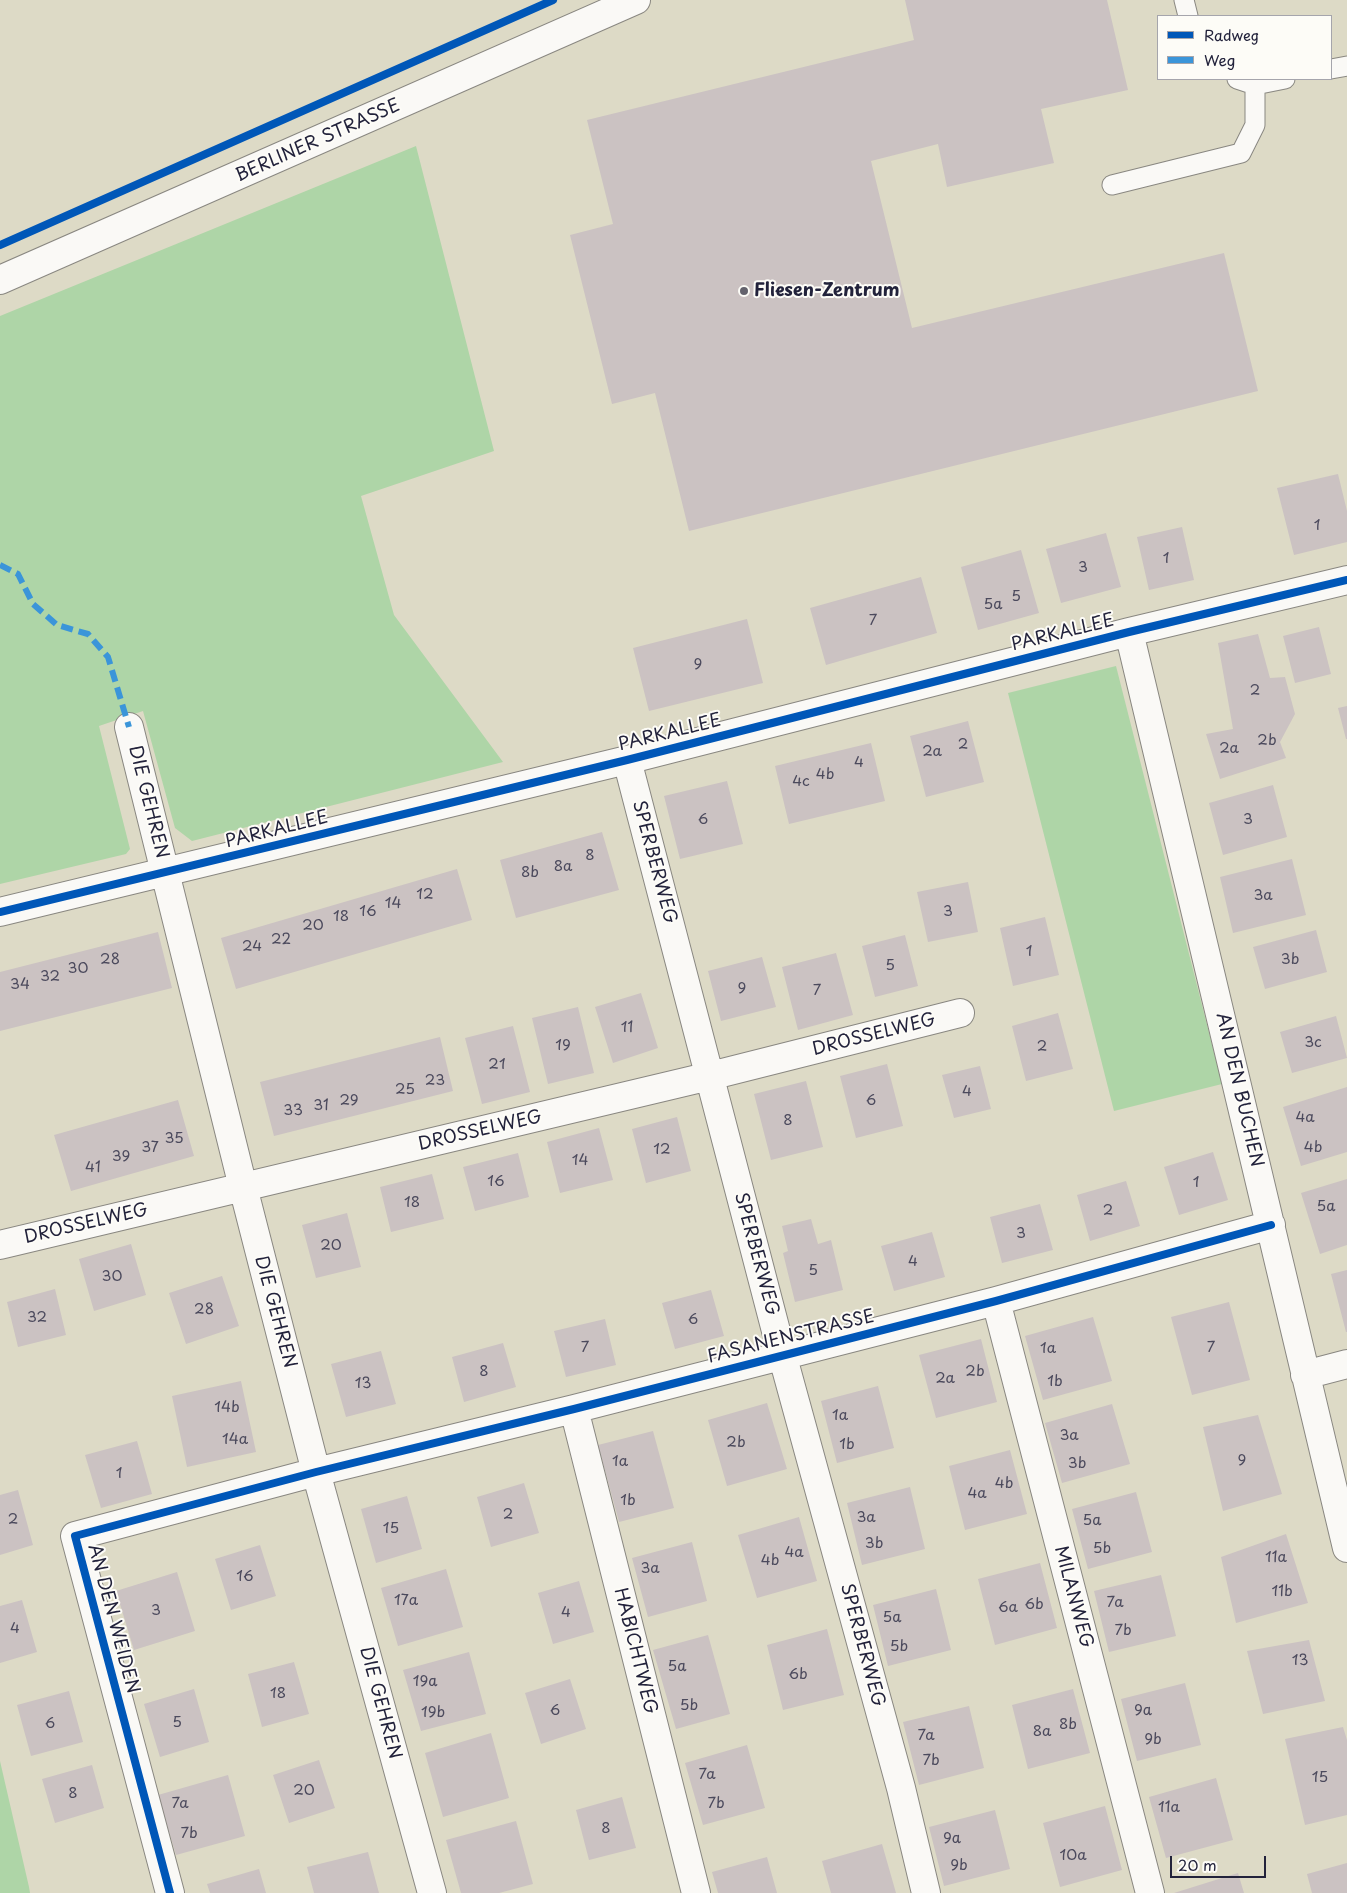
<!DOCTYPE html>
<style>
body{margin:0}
#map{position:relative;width:1347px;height:1893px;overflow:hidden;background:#dddac6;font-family:"Playpen Sans",sans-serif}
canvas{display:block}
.legend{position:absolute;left:1157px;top:15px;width:175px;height:65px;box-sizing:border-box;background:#fdfcf7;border:1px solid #a5a5ac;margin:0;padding:6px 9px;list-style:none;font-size:15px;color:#22223b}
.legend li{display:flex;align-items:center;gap:10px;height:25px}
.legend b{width:25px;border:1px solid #a5a5ac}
.scale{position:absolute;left:1170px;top:1856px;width:96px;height:22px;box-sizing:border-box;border:2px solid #22223b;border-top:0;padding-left:6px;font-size:15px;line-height:18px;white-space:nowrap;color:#22223b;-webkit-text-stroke:4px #fdfcf7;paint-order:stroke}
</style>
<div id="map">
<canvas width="1347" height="1893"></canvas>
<ul class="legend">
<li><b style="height:6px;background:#0057b8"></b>Radweg</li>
<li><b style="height:6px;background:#3b95d9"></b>Weg</li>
</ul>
<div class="scale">20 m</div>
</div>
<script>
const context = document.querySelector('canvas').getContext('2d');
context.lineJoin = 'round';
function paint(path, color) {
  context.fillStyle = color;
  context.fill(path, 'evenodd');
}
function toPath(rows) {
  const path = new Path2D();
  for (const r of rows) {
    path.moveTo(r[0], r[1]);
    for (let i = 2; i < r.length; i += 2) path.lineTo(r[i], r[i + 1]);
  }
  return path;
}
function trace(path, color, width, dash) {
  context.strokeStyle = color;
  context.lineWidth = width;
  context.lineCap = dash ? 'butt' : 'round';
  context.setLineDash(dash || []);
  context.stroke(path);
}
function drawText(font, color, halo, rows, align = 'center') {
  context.font = font + ' "Playpen Sans",sans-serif';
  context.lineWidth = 4;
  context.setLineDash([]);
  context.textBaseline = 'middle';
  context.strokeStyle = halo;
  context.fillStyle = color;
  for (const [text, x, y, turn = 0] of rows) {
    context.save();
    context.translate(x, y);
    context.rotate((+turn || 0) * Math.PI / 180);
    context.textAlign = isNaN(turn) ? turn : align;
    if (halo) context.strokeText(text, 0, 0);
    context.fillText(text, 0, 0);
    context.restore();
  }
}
const green = toPath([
 [416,146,494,451,361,496,394,615,503,762,192,841,175,828,143,711,99,726,130,849,126,854,0,884,0,316],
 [1116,666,1222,1084,1114,1111,1008,693],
 [0,1761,29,1887,30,1893,0,1893]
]);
const building = toPath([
 [905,0,1107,0,1128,90,1041,109,1054,163,947,187,938,144,871,161,912,328,1224,253,1258,391,689,531,655,393,612,404,570,235,613,224,587,120,914,40],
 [1338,474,1347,511,1347,542,1294,555,1277,488],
 [1182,527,1194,580,1149,590,1137,537],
 [1106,533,1121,587,1061,603,1046,549],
 [1021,550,1039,613,978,630,961,567],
 [921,577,937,633,826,665,810,608],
 [747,619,763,683,649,711,633,648],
 [1319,627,1331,674,1295,683,1283,636],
 [1258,634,1270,678,1285,677,1295,714,1280,742,1286,758,1220,779,1206,734,1233,729,1218,643],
 [1347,706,1347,739,1346,739,1338,708],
 [968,721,984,782,926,797,910,736],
 [871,743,885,801,789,824,775,766],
 [727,781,743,844,680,859,664,796],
 [1273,785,1287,837,1223,855,1209,803],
 [602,832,619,890,516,918,500,860],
 [1292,859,1306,915,1233,933,1220,877],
 [457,869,472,920,236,989,221,938],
 [968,882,978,932,928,942,917,892],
 [1045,917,1059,975,1013,986,1000,928],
 [1316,930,1327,972,1265,989,1253,947],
 [158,932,172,988,0,1031,0,972],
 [905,935,918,986,875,997,862,946],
 [836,953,853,1015,798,1030,782,967],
 [762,957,776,1007,721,1021,708,971],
 [641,993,658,1048,613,1063,595,1007],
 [578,1007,594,1073,548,1084,532,1018],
 [1058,1013,1073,1069,1026,1081,1012,1026],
 [1336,1016,1347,1058,1292,1073,1280,1032],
 [513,1026,530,1092,482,1104,465,1038],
 [440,1037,453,1091,274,1136,260,1082],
 [887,1064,903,1126,856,1138,840,1076],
 [980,1066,991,1109,954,1118,942,1075],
 [806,1081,823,1147,771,1160,754,1094],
 [1347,1087,1347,1152,1301,1166,1283,1107],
 [178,1100,194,1156,71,1191,54,1135],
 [677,1117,691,1171,646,1183,632,1129],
 [599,1128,613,1180,560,1193,547,1142],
 [1213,1152,1228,1200,1179,1215,1164,1167],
 [518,1153,529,1197,475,1211,463,1167],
 [432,1174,444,1219,391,1232,380,1187],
 [1347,1179,1347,1245,1320,1254,1301,1193],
 [1126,1181,1140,1226,1090,1241,1077,1195],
 [1040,1204,1053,1250,1002,1263,990,1217],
 [347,1213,361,1267,316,1278,302,1225],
 [811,1219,818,1244,831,1240,843,1290,795,1302,783,1253,788,1251,782,1226],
 [932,1232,945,1277,894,1291,881,1246],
 [131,1244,146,1295,94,1311,79,1259],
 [1347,1270,1347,1332,1346,1332,1331,1274],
 [222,1276,239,1326,186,1344,169,1293],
 [55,1289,66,1335,18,1347,7,1302],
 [711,1290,724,1336,675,1349,662,1303],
 [1229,1302,1250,1380,1192,1395,1171,1317],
 [1093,1317,1112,1381,1043,1400,1025,1336],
 [605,1319,616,1365,566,1377,554,1331],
 [981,1339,997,1402,936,1418,919,1355],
 [503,1343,516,1387,464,1402,452,1357],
 [381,1351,396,1404,346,1417,331,1364],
 [241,1381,256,1452,187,1467,172,1396],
 [878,1386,894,1448,837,1463,821,1401],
 [767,1403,787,1469,727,1486,708,1420],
 [1112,1404,1130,1464,1062,1483,1045,1423],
 [1258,1415,1282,1494,1223,1511,1203,1427],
 [653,1431,674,1508,619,1522,598,1445],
 [137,1441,152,1494,101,1508,85,1455],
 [1010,1450,1027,1514,965,1530,949,1466],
 [524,1483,539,1533,491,1547,477,1497],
 [910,1487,925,1549,862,1565,847,1503],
 [18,1490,33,1545,0,1555,0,1495],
 [1136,1492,1152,1552,1088,1569,1072,1509],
 [407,1496,422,1549,376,1563,361,1509],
 [799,1517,817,1581,757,1598,738,1535],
 [1286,1534,1308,1603,1236,1623,1221,1557],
 [692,1542,707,1601,648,1617,632,1558],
 [260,1545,276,1596,231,1610,215,1559],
 [1040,1563,1057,1628,995,1645,978,1579],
 [446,1569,463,1627,398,1646,381,1588],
 [177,1572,195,1631,134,1650,116,1591],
 [1161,1575,1176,1636,1109,1652,1094,1591],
 [579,1581,594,1632,553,1644,538,1593],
 [936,1589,951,1650,888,1666,873,1605],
 [22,1600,37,1652,0,1663,0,1606],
 [827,1629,844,1695,783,1710,767,1645],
 [708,1635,730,1714,676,1729,653,1650],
 [1309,1640,1325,1701,1263,1714,1247,1651],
 [469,1652,486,1714,421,1731,403,1670],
 [294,1662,309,1714,262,1727,248,1674],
 [570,1679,586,1729,541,1744,525,1693],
 [1185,1683,1201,1745,1137,1761,1121,1699],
 [194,1689,209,1742,160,1757,144,1704],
 [1073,1689,1090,1753,1028,1769,1012,1705],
 [69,1691,83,1742,31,1756,17,1705],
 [969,1706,984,1768,919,1785,903,1722],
 [1343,1727,1347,1740,1347,1815,1305,1825,1285,1739],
 [491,1733,509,1798,443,1817,425,1753],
 [747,1745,765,1808,703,1825,685,1763],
 [319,1760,335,1808,289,1823,273,1775],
 [92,1765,104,1808,55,1823,42,1779],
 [228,1775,245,1836,176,1855,158,1795],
 [1216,1778,1233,1840,1166,1858,1149,1797],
 [622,1797,636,1848,589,1860,576,1810],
 [1105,1806,1122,1870,1060,1887,1043,1823],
 [995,1810,1010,1869,944,1886,929,1827],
 [516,1821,533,1884,499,1893,461,1893,446,1840],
 [882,1844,896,1893,831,1893,822,1861],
 [368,1852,379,1893,314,1893,307,1867],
 [767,1857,777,1893,718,1893,712,1872],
 [1347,1863,1347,1893,1312,1893,1307,1874],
 [259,1869,266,1893,210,1893,207,1884],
 [1238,1873,1244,1893,1174,1893]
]);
const service = toPath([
 [1184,0,1188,16],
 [1331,69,1347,66],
 [1237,79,1255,85,1285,79],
 [1112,185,1241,153,1255,125,1255,85]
]);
const minor = toPath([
 [1129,632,1347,1548],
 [129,727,243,1187,316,1472,432,1893],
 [627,760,782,1354,901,1788,926,1893],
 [0,912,627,760,1129,632,1347,580],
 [0,1245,710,1076,960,1013],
 [996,1301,1150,1893],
 [1305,1375,1347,1364],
 [574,1409,696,1893],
 [170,1893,75,1536,316,1472,574,1409,996,1301,1271,1225]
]);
const tertiary = toPath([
 [0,280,636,0]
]);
const quiet = toPath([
 [0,565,18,574,33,604,57,625,88,634,108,657,129,727]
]);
const cycleway = toPath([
 [0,245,553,0],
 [0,912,627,760,1129,632,1347,580],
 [170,1893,75,1536,316,1472,574,1409,996,1301,1271,1225]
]);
const markers = [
 [744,291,5,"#63626c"]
];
const numberNames = [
 ["1",1317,526],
 ["1",1166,559],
 ["3",1083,568],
 ["5",1016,597],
 ["5a",993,605],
 ["7",873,621],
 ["9",698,665],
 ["2",1255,691],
 ["2b",1267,741],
 ["2",963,745],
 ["2a",1229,749],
 ["2a",932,752],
 ["4",859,763],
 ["4b",825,775],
 ["4c",801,782],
 ["6",703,820],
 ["3",1248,820],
 ["8",590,856],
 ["8a",563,867],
 ["8b",530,873],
 ["12",425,895],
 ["3a",1263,896],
 ["14",393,904],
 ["16",368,912],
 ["3",948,912],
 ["18",341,917],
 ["20",313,926],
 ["22",281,940],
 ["24",252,947],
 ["1",1029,952],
 ["28",110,960],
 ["3b",1290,960],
 ["5",890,966],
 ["30",78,969],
 ["32",50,977],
 ["34",20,985],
 ["9",742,989],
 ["7",817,991],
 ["11",627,1028],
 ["3c",1313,1043],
 ["19",563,1046],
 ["2",1042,1047],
 ["21",497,1065],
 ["23",435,1081],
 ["25",405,1090],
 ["4",967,1092],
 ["29",349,1101],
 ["6",871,1101],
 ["31",321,1106],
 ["33",293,1111],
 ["4a",1305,1118],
 ["8",788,1121],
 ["35",174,1139],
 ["37",150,1148],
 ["4b",1313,1148],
 ["12",662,1150],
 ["39",121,1157],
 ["14",580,1161],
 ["41",93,1168],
 ["16",496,1182],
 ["1",1196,1183],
 ["18",412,1203],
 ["5a",1326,1207],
 ["2",1108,1211],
 ["3",1021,1234],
 ["20",331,1246],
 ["4",913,1262],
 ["5",813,1271],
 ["30",112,1277],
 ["28",204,1310],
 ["32",37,1318],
 ["6",693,1320],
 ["7",585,1348],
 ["7",1211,1348],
 ["1a",1048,1349],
 ["8",484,1372],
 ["2b",975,1372],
 ["2a",945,1379],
 ["1b",1055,1382],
 ["13",363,1384],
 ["14b",227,1408],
 ["1a",840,1416],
 ["3a",1069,1436],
 ["14a",235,1440],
 ["2b",736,1443],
 ["1b",847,1445],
 ["9",1242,1461],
 ["1a",620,1462],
 ["3b",1077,1464],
 ["1",119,1474],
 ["4b",1004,1484],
 ["4a",977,1494],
 ["1b",628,1501],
 ["2",508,1515],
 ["3a",866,1518],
 ["2",13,1520],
 ["5a",1092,1521],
 ["15",391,1529],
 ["3b",874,1544],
 ["5b",1102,1549],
 ["4a",794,1553],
 ["11a",1276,1558],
 ["4b",770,1561],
 ["3a",650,1569],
 ["16",245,1577],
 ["11b",1282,1592],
 ["17a",406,1601],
 ["7a",1115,1603],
 ["6b",1034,1605],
 ["6a",1008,1608],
 ["3",156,1611],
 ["4",566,1613],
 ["5a",892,1618],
 ["4",15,1629],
 ["7b",1123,1631],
 ["5b",899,1647],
 ["13",1300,1661],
 ["5a",677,1667],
 ["6b",798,1675],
 ["19a",425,1682],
 ["18",278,1694],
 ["5b",689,1706],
 ["6",555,1711],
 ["9a",1143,1711],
 ["19b",433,1713],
 ["5",177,1723],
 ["6",50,1724],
 ["8b",1068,1725],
 ["8a",1042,1732],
 ["7a",926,1736],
 ["9b",1153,1740],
 ["7b",931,1761],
 ["7a",707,1775],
 ["15",1320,1778],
 ["20",304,1791],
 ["8",73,1794],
 ["7a",180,1804],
 ["7b",716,1804],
 ["11a",1169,1808],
 ["8",606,1829],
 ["7b",189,1834],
 ["9a",952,1839],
 ["10a",1073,1856],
 ["9b",959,1866]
];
const streetNames = [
 ["BERLINER STRASSE",318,141,-24],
 ["PARKALLEE",1063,633,-14],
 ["PARKALLEE",670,733,-14],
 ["DIE GEHREN",148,802,76],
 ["PARKALLEE",277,830,-14],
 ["SPERBERWEG",654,862,75],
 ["DROSSELWEG",874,1035,-14],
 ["AN DEN BUCHEN",1239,1090,77],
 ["DROSSELWEG",480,1131,-13],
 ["DROSSELWEG",86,1224,-13],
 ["SPERBERWEG",756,1254,75],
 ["DIE GEHREN",275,1312,75],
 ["FASANENSTRASSE",791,1337,-14],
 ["MILANWEG",1073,1597,75],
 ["AN DEN WEIDEN",113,1619,75],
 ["SPERBERWEG",862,1645,75],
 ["HABICHTWEG",635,1651,76],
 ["DIE GEHREN",380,1703,75]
];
const poiNames = [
 ["Fliesen-Zentrum",754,291]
];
paint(green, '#aed5a7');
paint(building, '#cbc2c2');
trace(service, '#898781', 21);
trace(minor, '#898781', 30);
trace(tertiary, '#898781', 30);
trace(service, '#faf9f6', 19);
trace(minor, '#faf9f6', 28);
trace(tertiary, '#faf9f6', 28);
trace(quiet, '#3b95d9', 6, [12, 6]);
trace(cycleway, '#0057b8', 8);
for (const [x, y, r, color] of markers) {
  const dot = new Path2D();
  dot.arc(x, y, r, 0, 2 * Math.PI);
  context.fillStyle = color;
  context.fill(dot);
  trace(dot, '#fdfcf7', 2);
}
drawText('15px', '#4c4a5d', null, numberNames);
drawText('18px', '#22223b', '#fdfcf7', streetNames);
drawText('bold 18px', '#22223b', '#fdfcf7', poiNames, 'left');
</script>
